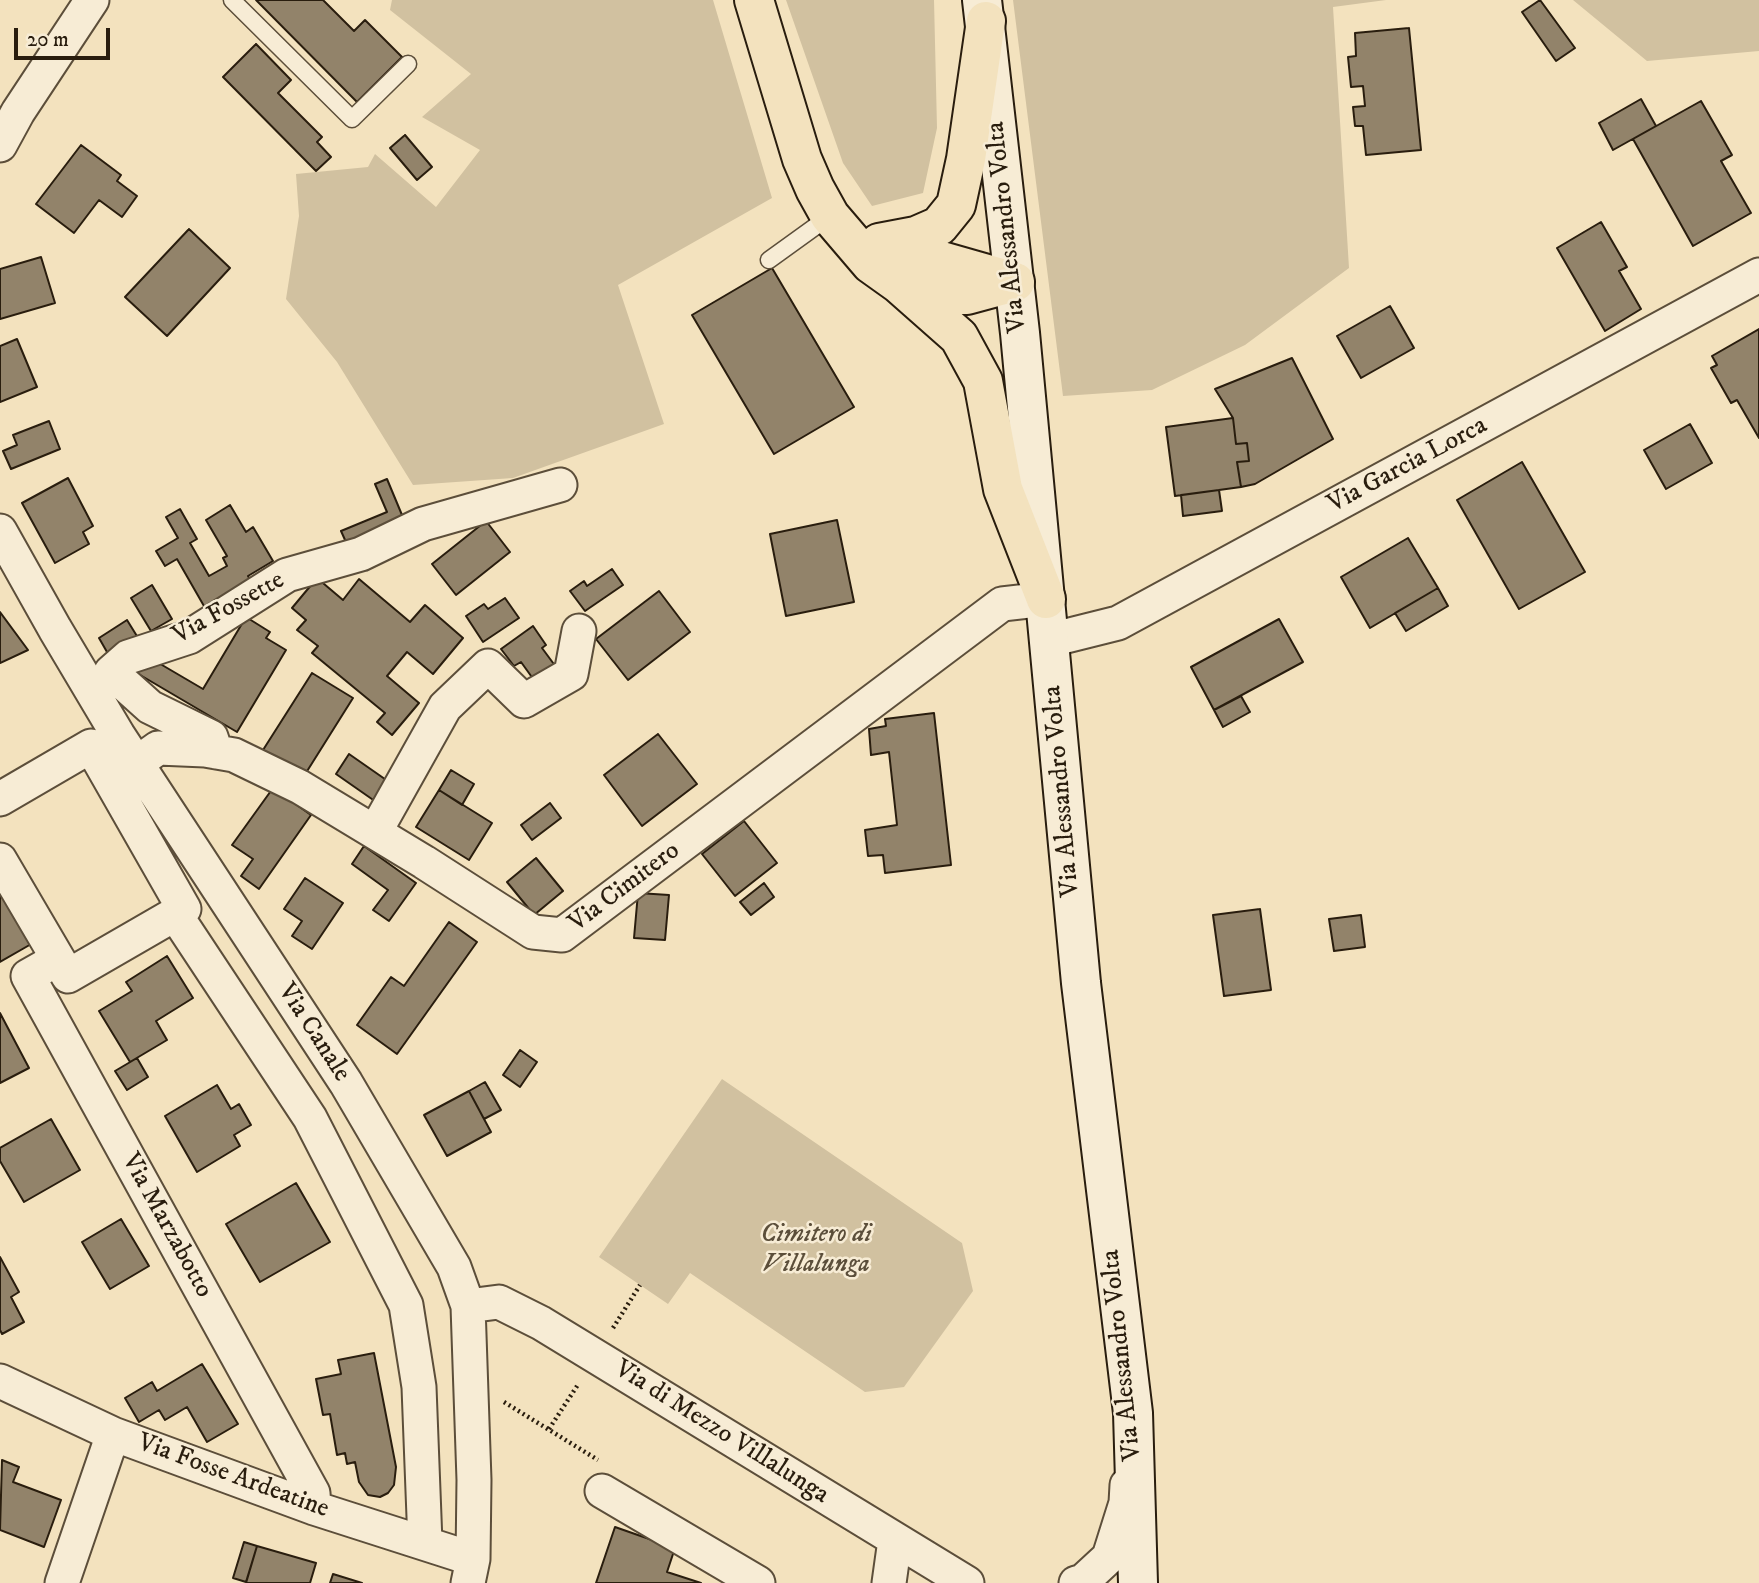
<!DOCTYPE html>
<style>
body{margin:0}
#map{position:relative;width:1759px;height:1583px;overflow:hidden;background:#f3e2be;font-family:"IM FELL DW Pica",serif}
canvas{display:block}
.scale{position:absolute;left:14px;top:28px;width:96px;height:32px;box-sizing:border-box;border:4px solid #291d0e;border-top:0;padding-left:9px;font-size:21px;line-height:24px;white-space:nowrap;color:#291d0e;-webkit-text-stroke:5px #f7ecd5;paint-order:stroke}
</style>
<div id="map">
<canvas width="1759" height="1583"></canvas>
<div class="scale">20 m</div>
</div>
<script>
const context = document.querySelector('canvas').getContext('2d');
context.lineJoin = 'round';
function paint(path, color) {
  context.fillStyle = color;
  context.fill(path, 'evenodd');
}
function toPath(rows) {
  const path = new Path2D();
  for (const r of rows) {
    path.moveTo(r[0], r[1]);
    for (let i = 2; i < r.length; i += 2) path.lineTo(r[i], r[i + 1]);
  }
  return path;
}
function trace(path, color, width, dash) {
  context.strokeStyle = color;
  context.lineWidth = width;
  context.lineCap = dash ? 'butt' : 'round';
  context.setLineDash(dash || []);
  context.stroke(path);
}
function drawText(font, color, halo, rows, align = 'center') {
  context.font = font + ' "IM FELL DW Pica",serif';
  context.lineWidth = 5;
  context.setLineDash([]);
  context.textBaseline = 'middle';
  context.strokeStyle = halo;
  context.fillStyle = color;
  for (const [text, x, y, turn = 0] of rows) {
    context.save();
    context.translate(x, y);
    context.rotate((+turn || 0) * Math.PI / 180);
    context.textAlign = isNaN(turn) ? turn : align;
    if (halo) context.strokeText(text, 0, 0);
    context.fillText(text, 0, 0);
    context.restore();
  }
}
const green = toPath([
 [392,0,713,0,772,198,618,285,664,424,513,478,413,485,337,362,286,299,299,216,296,174,368,167,375,154,436,207,480,150,422,117,471,74,390,10],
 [786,0,934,0,937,128,923,193,872,206,843,163],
 [1013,0,1386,0,1333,7,1349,268,1245,345,1152,390,1063,396],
 [1573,0,1759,0,1759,51,1647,61],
 [722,1079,962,1243,973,1291,904,1387,865,1392,690,1273,668,1304,599,1257]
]);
const building = toPath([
 [256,0,323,0,354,31,365,20,402,57,357,102,256,0],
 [1540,0,1575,48,1556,61,1522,12,1540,0],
 [1409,28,1421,150,1366,155,1363,126,1355,126,1353,107,1365,106,1363,86,1351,87,1348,57,1356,56,1355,33,1409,28],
 [256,44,291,80,278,93,322,137,317,142,331,157,316,171,223,77,256,44],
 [1641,99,1656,126,1613,150,1599,123,1641,99],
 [1701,101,1732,155,1721,161,1751,213,1693,246,1633,139,1701,101],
 [405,135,432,167,417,180,390,148,405,135],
 [81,145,121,175,117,181,137,196,122,217,99,200,74,233,36,204,81,145],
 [1601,222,1627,267,1619,271,1641,309,1605,331,1557,248,1601,222],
 [189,229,230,268,167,336,125,297,189,229],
 [41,257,55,303,0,319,0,269,41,257],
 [772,268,854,407,774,454,692,315,772,268],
 [1390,306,1414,348,1361,378,1337,336,1390,306],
 [1759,329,1759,438,1737,400,1731,403,1711,368,1717,365,1712,356,1759,329],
 [17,339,37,387,0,402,0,346,17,339],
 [1292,358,1333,439,1255,484,1241,487,1237,462,1249,461,1247,443,1236,444,1233,418,1215,389,1292,358],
 [1233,418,1236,444,1247,443,1249,461,1237,462,1241,487,1175,496,1166,427,1233,418],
 [49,421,60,449,11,469,3,451,17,445,13,435,49,421],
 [1690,424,1712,463,1666,489,1644,450,1690,424],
 [1522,462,1585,572,1519,609,1457,500,1522,462],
 [68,478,93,526,83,532,89,544,55,563,22,503,68,478],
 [387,479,407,527,350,551,341,531,387,512,375,484,387,479],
 [1219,490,1222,511,1183,516,1181,495,1219,490],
 [230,505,246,532,253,527,273,561,248,576,258,593,212,620,177,559,165,566,156,551,178,538,166,517,180,509,197,539,190,543,209,576,227,566,223,558,227,556,206,520,230,505],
 [837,520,854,602,786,616,770,534,837,520],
 [486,521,510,552,456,595,432,564,486,521],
 [1408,538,1438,588,1370,628,1341,577,1408,538],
 [612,569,623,585,585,611,570,591,584,581,587,586,612,569],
 [317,578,343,600,359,579,410,622,425,605,463,638,433,674,407,652,387,676,419,703,392,735,377,722,385,713,312,653,318,646,297,630,306,620,292,608,317,578],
 [152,585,172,619,151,631,131,598,152,585],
 [1438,588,1448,606,1406,631,1395,613,1438,588],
 [659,591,690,632,628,680,596,639,659,591],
 [505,598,519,618,483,642,466,616,484,604,488,609,505,598],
 [0,612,28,650,0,663,0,612],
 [246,617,270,632,266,638,286,650,237,732,135,672,145,655,203,689,246,617],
 [1279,619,1303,662,1214,710,1191,667,1279,619],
 [127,620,140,641,111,659,99,638,127,620],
 [533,626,546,645,542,648,559,671,539,687,521,662,514,666,501,649,533,626],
 [312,673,353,698,304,776,263,750,312,673],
 [1241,696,1250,712,1223,727,1214,710,1241,696],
 [934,713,951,865,885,873,883,855,868,856,865,830,897,825,889,752,871,755,869,729,886,726,885,719,934,713],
 [658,734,697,784,642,826,604,775,658,734],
 [349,754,392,784,379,804,336,774,349,754],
 [451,770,474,784,462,805,439,790,451,770],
 [273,788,311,815,259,889,241,876,253,859,232,845,273,788],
 [439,790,492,823,469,860,416,827,439,790],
 [550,803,561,818,532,840,521,825,550,803],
 [744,821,777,863,735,896,702,854,744,821],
 [364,846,416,883,389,921,373,910,388,890,352,864,364,846],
 [536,858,563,891,534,915,507,882,536,858],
 [305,878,343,903,312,949,292,936,302,921,284,909,305,878],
 [764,883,774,897,751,915,740,902,764,883],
 [0,886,33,943,0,962,0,886],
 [638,893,669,895,665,940,634,938,638,893],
 [1260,909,1271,990,1224,996,1213,915,1260,909],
 [1361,915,1365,947,1334,951,1329,919,1361,915],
 [449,922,477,942,397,1054,357,1025,391,977,404,986,449,922],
 [167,956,193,998,156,1021,167,1040,130,1062,99,1011,132,991,126,982,167,956],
 [0,1013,29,1068,0,1083,0,1013],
 [520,1050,537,1062,520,1087,503,1075,520,1050],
 [137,1058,148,1077,127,1090,115,1071,137,1058],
 [485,1082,501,1110,484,1119,469,1091,485,1082],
 [217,1085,231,1109,239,1104,251,1125,234,1135,240,1146,197,1172,165,1116,217,1085],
 [469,1091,491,1132,447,1156,424,1115,469,1091],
 [51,1119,80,1170,24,1202,0,1161,0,1148,51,1119],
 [296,1183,330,1242,260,1282,226,1224,296,1183],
 [121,1219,149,1266,110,1289,82,1242,121,1219],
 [0,1257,19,1292,11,1297,24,1322,2,1334,0,1330,0,1257],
 [374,1353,396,1467,394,1485,388,1493,380,1497,368,1495,359,1482,355,1462,347,1464,345,1453,337,1455,330,1414,323,1415,316,1379,341,1374,338,1360,374,1353],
 [202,1364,238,1424,207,1442,187,1407,165,1420,159,1410,139,1422,125,1398,152,1382,157,1391,202,1364],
 [2,1460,19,1467,13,1482,61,1500,44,1547,0,1530,2,1460],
 [615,1527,675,1548,667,1572,701,1583,596,1583,615,1527],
 [244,1542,257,1546,246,1582,233,1578,244,1542],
 [257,1546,316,1563,310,1583,246,1583,257,1546],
 [333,1574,362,1583,330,1583,333,1574]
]);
const path = toPath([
 [613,1328,640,1285],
 [504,1402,598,1460],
 [549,1429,579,1383]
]);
const lane = toPath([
 [232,0,352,119,408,64],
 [769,260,830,216]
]);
const street = toPath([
 [0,145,18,112,92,0],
 [0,531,55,629,118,735,346,1083,454,1267,468,1306,474,1480,473,1559,468,1583],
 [1050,640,1118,623,1759,275],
 [216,752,211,737,150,707,111,672,128,657,189,637,287,575,361,554,423,524,560,485],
 [137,763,158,748,205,750,234,755,300,787,424,862,533,932,562,935,1002,604,1046,599],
 [0,799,91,746,184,909,68,976,0,860],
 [375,832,445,707,488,666,524,701,571,674,579,631],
 [175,914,310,1118,406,1305,419,1387,425,1543],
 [58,959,28,976,313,1493,314,1508],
 [468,1306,499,1302,541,1323,967,1583],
 [0,1381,113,1434,314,1508,473,1559],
 [602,1491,758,1583],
 [62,1583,113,1434],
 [889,1583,895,1540],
 [1076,1583,1083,1581,1109,1557,1126,1503,1127,1485]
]);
const secondary = toPath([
 [982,0,1020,333,1081,983,1133,1413,1138,1583]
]);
const primary = toPath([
 [754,0,802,159,815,189,830,216,871,264,899,284,959,337,983,381,1003,489,1046,599],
 [879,243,916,236,939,226,956,205,966,159,986,21],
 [882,244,1015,282],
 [901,285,937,295,967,295,1015,282]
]);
const streetNames = [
 ["Via Alessandro Volta",1008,227,-96],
 ["Via Garcia Lorca",1408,466,-28],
 ["Via Fossette",229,609,-29],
 ["Via Alessandro Volta",1063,791,-95],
 ["Via Cimitero",625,888,-37],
 ["Via Canale",313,1033,57],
 ["Via Marzabotto",166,1226,61],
 ["Via Alessandro Volta",1123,1355,-96],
 ["Via di Mezzo Villalunga",721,1433,32],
 ["Via Fosse Ardeatine",233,1477,20]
];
const parkNames = [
 ["Cimitero di",816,1236],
 ["Villalunga",816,1266]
];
paint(green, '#d1c1a0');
paint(building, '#92836a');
trace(building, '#291d0e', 2);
trace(lane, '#5c4e3a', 19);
trace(street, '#5c4e3a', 37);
trace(secondary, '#291d0e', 42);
trace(primary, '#291d0e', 42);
trace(path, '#291d0e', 4.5, [2, 3.5]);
trace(lane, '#f7ecd5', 16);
trace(street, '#f7ecd5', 33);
trace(secondary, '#f7ecd5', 38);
trace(primary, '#f3e2be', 38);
drawText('26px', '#291d0e', '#f7ecd5', streetNames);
drawText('italic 26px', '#5b4e3a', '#f7ecd5', parkNames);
</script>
